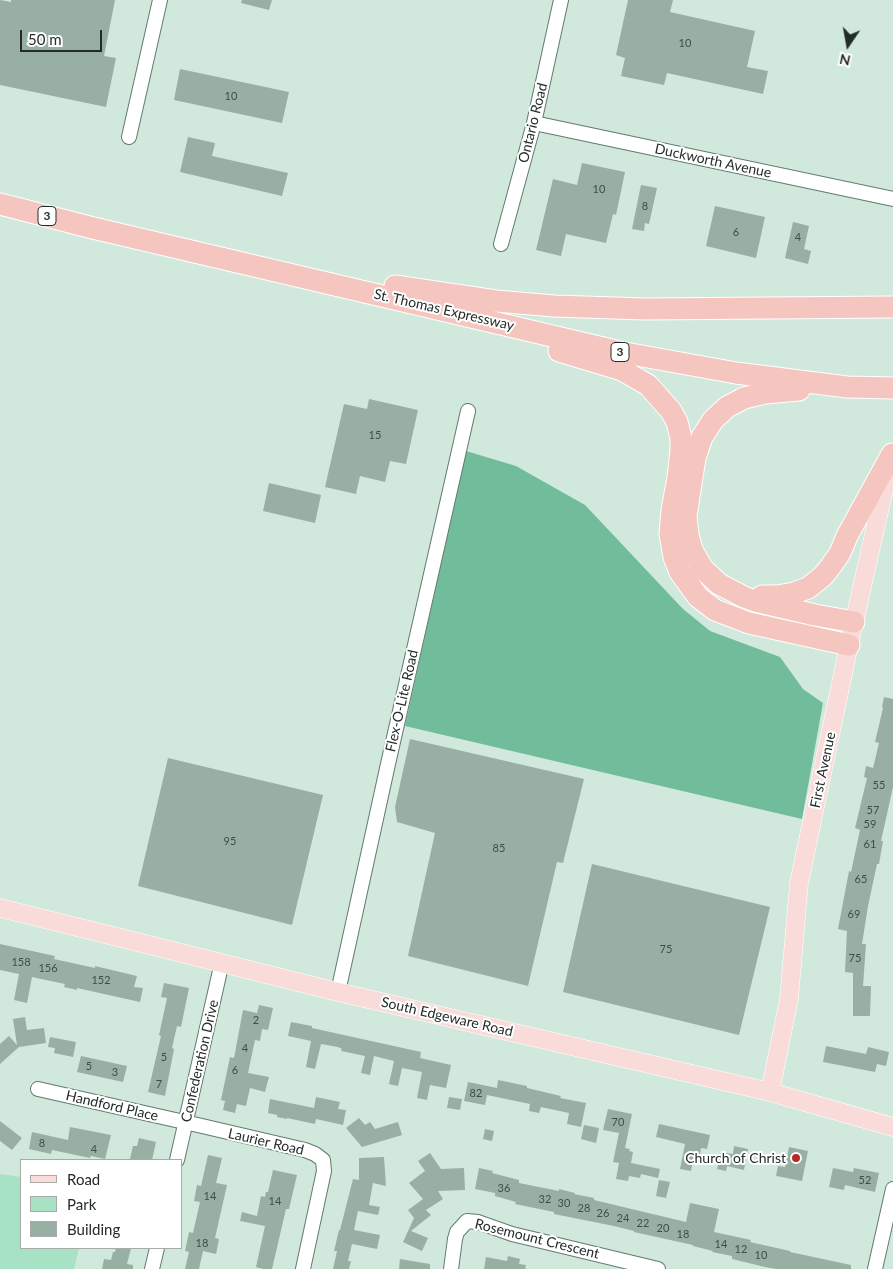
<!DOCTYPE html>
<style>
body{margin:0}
#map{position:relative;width:893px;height:1269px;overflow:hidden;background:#d0e9dc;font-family:Lato,sans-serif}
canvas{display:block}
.legend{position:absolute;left:20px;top:1159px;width:162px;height:90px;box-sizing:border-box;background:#fff;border:1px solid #a7aba9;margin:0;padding:6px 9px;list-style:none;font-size:15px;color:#232c28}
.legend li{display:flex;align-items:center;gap:10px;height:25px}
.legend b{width:25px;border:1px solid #a7aba9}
.north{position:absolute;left:823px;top:20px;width:50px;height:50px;-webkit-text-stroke:4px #fff;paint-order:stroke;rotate:192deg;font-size:14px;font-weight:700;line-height:20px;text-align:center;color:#232c28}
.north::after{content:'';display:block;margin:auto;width:18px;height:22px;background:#232c28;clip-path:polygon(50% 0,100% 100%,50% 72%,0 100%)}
.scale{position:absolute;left:20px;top:30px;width:82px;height:22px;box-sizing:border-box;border:2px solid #232c28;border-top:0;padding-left:6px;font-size:15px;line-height:18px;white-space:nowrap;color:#232c28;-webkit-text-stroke:4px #fff;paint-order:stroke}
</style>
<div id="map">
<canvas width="893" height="1269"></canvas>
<ul class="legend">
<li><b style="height:6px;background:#f9dcd9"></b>Road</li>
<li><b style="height:14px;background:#a7e2c5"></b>Park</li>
<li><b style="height:14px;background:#98b0a4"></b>Building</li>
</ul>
<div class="north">N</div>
<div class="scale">50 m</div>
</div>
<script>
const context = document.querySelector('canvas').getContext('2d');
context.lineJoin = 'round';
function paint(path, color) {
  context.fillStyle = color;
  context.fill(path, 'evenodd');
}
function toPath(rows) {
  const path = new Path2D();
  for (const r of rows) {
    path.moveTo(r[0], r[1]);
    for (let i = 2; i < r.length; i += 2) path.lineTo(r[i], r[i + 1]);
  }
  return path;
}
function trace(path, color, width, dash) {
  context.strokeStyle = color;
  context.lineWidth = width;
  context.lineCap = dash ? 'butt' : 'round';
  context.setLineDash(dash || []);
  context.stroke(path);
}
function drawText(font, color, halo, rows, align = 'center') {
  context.font = font + ' Lato,sans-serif';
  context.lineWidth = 4;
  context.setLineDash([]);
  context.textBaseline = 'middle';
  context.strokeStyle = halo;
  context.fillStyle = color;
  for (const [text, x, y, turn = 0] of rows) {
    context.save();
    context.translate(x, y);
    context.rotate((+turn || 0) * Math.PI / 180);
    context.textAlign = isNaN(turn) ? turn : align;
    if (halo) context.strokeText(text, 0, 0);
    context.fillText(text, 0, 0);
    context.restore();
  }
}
const green = toPath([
 [0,1174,21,1177,21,1248,79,1248,74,1269,0,1269]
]);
const forest = toPath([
 [466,451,516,466,585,505,683,609,710,631,780,657,803,689,823,703,802,819,405,726]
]);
const building = toPath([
 [0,0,11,2,11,0,115,0,104,56,116,58,106,107,0,85],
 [242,0,272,0,269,10,241,3],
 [628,0,673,0,670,12,755,31,747,67,768,71,763,94,667,73,664,85,621,76,625,58,616,55],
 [180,69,289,92,282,123,174,100],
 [188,137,215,143,212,156,288,173,282,196,180,172],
 [582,163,625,172,616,215,613,214,606,243,566,234,561,256,536,250,553,179,577,185],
 [641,185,657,188,649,224,645,223,644,231,632,229],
 [715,206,765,217,756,258,706,246],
 [793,222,809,226,804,249,811,251,808,264,785,258],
 [369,399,418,410,406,464,390,461,385,482,360,476,356,494,325,487,344,404,367,409],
 [269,483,321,495,315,523,263,511],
 [884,697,893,699,893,787,881,841,883,841,879,864,877,864,868,906,862,944,866,944,863,986,871,986,870,1016,853,1016,853,973,845,972,847,931,838,929,849,871,851,872,860,830,855,828,867,778,864,777,866,766,873,768,879,743,875,742,883,708,882,707],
 [410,739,584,779,563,863,557,862,528,986,408,956,435,833,397,822,395,807],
 [168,758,323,795,292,925,138,886],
 [592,864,770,907,739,1035,563,992],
 [0,944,55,956,54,959,95,968,95,966,137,976,134,987,143,988,140,1002,77,988,77,990,64,987,65,984,32,977,27,1003,14,1000,19,974,0,970],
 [164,983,189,988,181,1027,177,1026,172,1048,174,1049,165,1096,148,1092,161,1036,159,1035,167,998,161,997],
 [259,1005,273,1008,268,1030,262,1029,260,1041,255,1040,248,1073,269,1077,265,1092,250,1088,246,1106,237,1104,235,1113,223,1110,225,1101,221,1100,230,1057,234,1058,243,1010,257,1013],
 [25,1017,27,1030,44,1028,46,1043,19,1047,0,1064,0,1044,9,1036,17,1045,13,1019],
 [291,1022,312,1026,312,1028,421,1052,420,1058,451,1065,446,1088,430,1085,427,1100,417,1098,422,1072,402,1068,398,1086,389,1084,394,1061,374,1056,370,1075,361,1073,365,1056,341,1051,342,1049,338,1047,321,1044,315,1069,306,1067,311,1041,288,1036],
 [50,1037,76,1042,73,1057,54,1053,55,1048,48,1047],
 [826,1046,866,1054,868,1047,889,1052,886,1066,877,1064,875,1072,823,1062],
 [81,1056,127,1066,123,1082,77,1072],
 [498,1080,527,1086,527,1088,561,1096,560,1098,586,1103,581,1127,567,1124,569,1113,541,1107,539,1113,529,1111,530,1104,487,1095,485,1105,464,1101,468,1082,497,1088],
 [316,1097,340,1102,338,1109,346,1110,343,1125,316,1119,315,1124,287,1118,287,1119,277,1117,277,1115,268,1113,270,1099,314,1108],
 [449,1097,462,1099,460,1110,447,1108],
 [608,1109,632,1114,625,1148,630,1149,629,1151,633,1152,631,1163,660,1169,658,1178,641,1174,640,1178,629,1176,628,1181,616,1179,619,1163,613,1162,619,1133,603,1130],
 [359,1118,365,1125,370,1122,375,1129,398,1122,402,1135,362,1147,346,1128],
 [0,1121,22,1138,12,1150,0,1141],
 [659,1124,710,1135,707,1149,701,1148,700,1155,694,1154,691,1171,680,1169,685,1144,656,1137],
 [584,1125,599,1128,596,1143,581,1139],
 [70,1127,111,1135,105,1159,91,1156,90,1158,52,1150,51,1154,29,1149,32,1132,68,1140],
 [485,1129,494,1131,492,1141,483,1139],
 [139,1138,156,1142,152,1160,137,1160,130,1159,133,1146,137,1146],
 [734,1146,748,1149,744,1170,727,1166,726,1171,717,1169,721,1152,733,1154],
 [789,1147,808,1151,802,1181,776,1176,778,1166,785,1167],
 [430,1153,441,1169,464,1168,465,1190,438,1191,443,1199,426,1210,431,1215,411,1231,428,1238,422,1251,403,1242,414,1218,408,1210,423,1199,409,1183,425,1171,418,1161],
 [208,1155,222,1158,216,1183,227,1185,215,1238,219,1239,216,1254,203,1251,199,1269,185,1269,189,1252,185,1251,189,1232,193,1233,200,1202,194,1201,197,1185,201,1186],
 [384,1157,386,1186,373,1183,369,1205,380,1207,378,1215,358,1211,354,1230,380,1235,377,1249,352,1244,348,1261,351,1261,349,1269,333,1269,337,1251,334,1251,339,1230,340,1230,353,1179,359,1180,359,1158],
 [479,1168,493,1171,492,1173,519,1180,519,1183,559,1191,559,1189,575,1193,574,1194,594,1198,594,1200,686,1222,690,1203,719,1209,714,1232,751,1240,750,1242,790,1251,790,1252,851,1265,851,1269,776,1269,765,1267,732,1259,732,1256,712,1252,713,1251,693,1246,693,1245,634,1232,634,1231,614,1226,554,1214,554,1212,515,1204,516,1202,495,1196,495,1193,475,1189],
 [833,1168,853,1172,854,1168,879,1173,875,1192,845,1185,844,1190,829,1187],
 [273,1170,297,1175,289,1209,286,1209,272,1269,263,1269,256,1267,265,1226,240,1221,242,1212,257,1216,261,1196,265,1197,266,1192,268,1192],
 [659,1180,670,1182,666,1198,656,1196],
 [116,1248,131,1248,127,1264,133,1265,133,1269,102,1269,104,1259,111,1260,113,1252,115,1252],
 [508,1256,520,1259,519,1264,526,1265,525,1269,484,1269,486,1257,507,1261],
 [400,1259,430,1264,430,1269,399,1269]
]);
const minor = toPath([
 [534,123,893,199],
 [129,137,160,0],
 [501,244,534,123,561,0],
 [338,992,388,764,468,411],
 [38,1089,202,1126,305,1150,315,1154,323,1160,324,1171,303,1269],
 [177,1160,222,962],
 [152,1269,157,1248],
 [451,1269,455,1239,457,1232,467,1221,478,1222,512,1234,658,1269],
 [875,1269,893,1189]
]);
const major = toPath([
 [0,908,338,992,770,1092,893,1127],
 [770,1092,789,999,799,883,849,645,889,467]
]);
const highway = toPath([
 [0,204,93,228,620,352,736,373,847,387,893,388],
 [395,286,496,301,554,306,645,309,893,307],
 [559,351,622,370,648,385,671,411,677,422,681,438,681,450,678,478,672,510,670,534,674,557,680,572,698,597,715,610,749,623,849,645],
 [799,390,765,393,744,398,727,407,713,420,702,437,695,458,686,516,688,535,692,550,703,569,719,584,744,597,755,601,815,615,854,622],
 [762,596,777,596,794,593,808,588,823,576,831,566,840,553,847,536,892,454]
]);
const markers = [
 [796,1158,5,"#b72828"]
];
const numberNames = [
 ["10",685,43],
 ["10",231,96],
 ["10",599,189],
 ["8",645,206],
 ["6",736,232],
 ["4",798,237],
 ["15",375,435],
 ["55",879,785],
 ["57",873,810],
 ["59",870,824],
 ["95",230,841],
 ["61",870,844],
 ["85",499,848],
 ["65",861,879],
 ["69",854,914],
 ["75",666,949],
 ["75",855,958],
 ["158",21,962],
 ["156",48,968],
 ["152",101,980],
 ["2",256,1020],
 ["4",245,1048],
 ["5",164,1057],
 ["5",89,1066],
 ["6",235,1070],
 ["3",115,1072],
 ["7",159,1084],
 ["82",476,1093],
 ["70",618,1122],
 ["8",42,1143],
 ["4",94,1149],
 ["52",865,1180],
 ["36",504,1188],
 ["14",210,1196],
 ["32",545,1199],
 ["14",275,1201],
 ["30",564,1203],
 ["28",584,1208],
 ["26",603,1213],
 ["24",623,1218],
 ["22",643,1223],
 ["20",663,1228],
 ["18",683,1234],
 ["18",202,1243],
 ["14",721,1244],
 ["12",741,1249],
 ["10",761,1255]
];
const shields = [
 [47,216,18],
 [620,352,18]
];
const shieldNames = [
 ["3",47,216],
 ["3",620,352]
];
const streetNames = [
 ["Ontario Road",533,123,-76],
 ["Duckworth Avenue",713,161,12],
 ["St. Thomas Expressway",444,310,13],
 ["Flex-O-Lite Road",402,701,-77],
 ["First Avenue",823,770,-78],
 ["South Edgeware Road",447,1017,13],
 ["Confederation Drive",200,1061,-77],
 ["Handford Place",112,1106,13],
 ["Laurier Road",266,1142,13],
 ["Rosemount Crescent",537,1239,14]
];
const poiNames = [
 ["Church of Christ",786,1158]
];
paint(green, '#a7e2c5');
paint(forest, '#71bc9a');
paint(building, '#98b0a4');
trace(minor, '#637a6e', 16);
trace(major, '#fff', 19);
trace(highway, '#fff', 23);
trace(minor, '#fff', 14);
trace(major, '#f9dcd9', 18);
trace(highway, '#f5c5bf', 21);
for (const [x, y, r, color] of markers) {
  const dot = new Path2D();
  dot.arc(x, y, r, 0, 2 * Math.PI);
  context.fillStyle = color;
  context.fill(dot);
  trace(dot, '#fff', 2);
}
drawText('11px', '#404d47', null, numberNames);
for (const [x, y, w] of shields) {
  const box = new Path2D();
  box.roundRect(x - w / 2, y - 9.5, w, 19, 4);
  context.fillStyle = '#fff';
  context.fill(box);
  trace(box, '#232c28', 1);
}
drawText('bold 12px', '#232c28', null, shieldNames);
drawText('14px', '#232c28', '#fff', streetNames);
drawText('14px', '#232c28', '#fff', poiNames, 'right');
</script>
